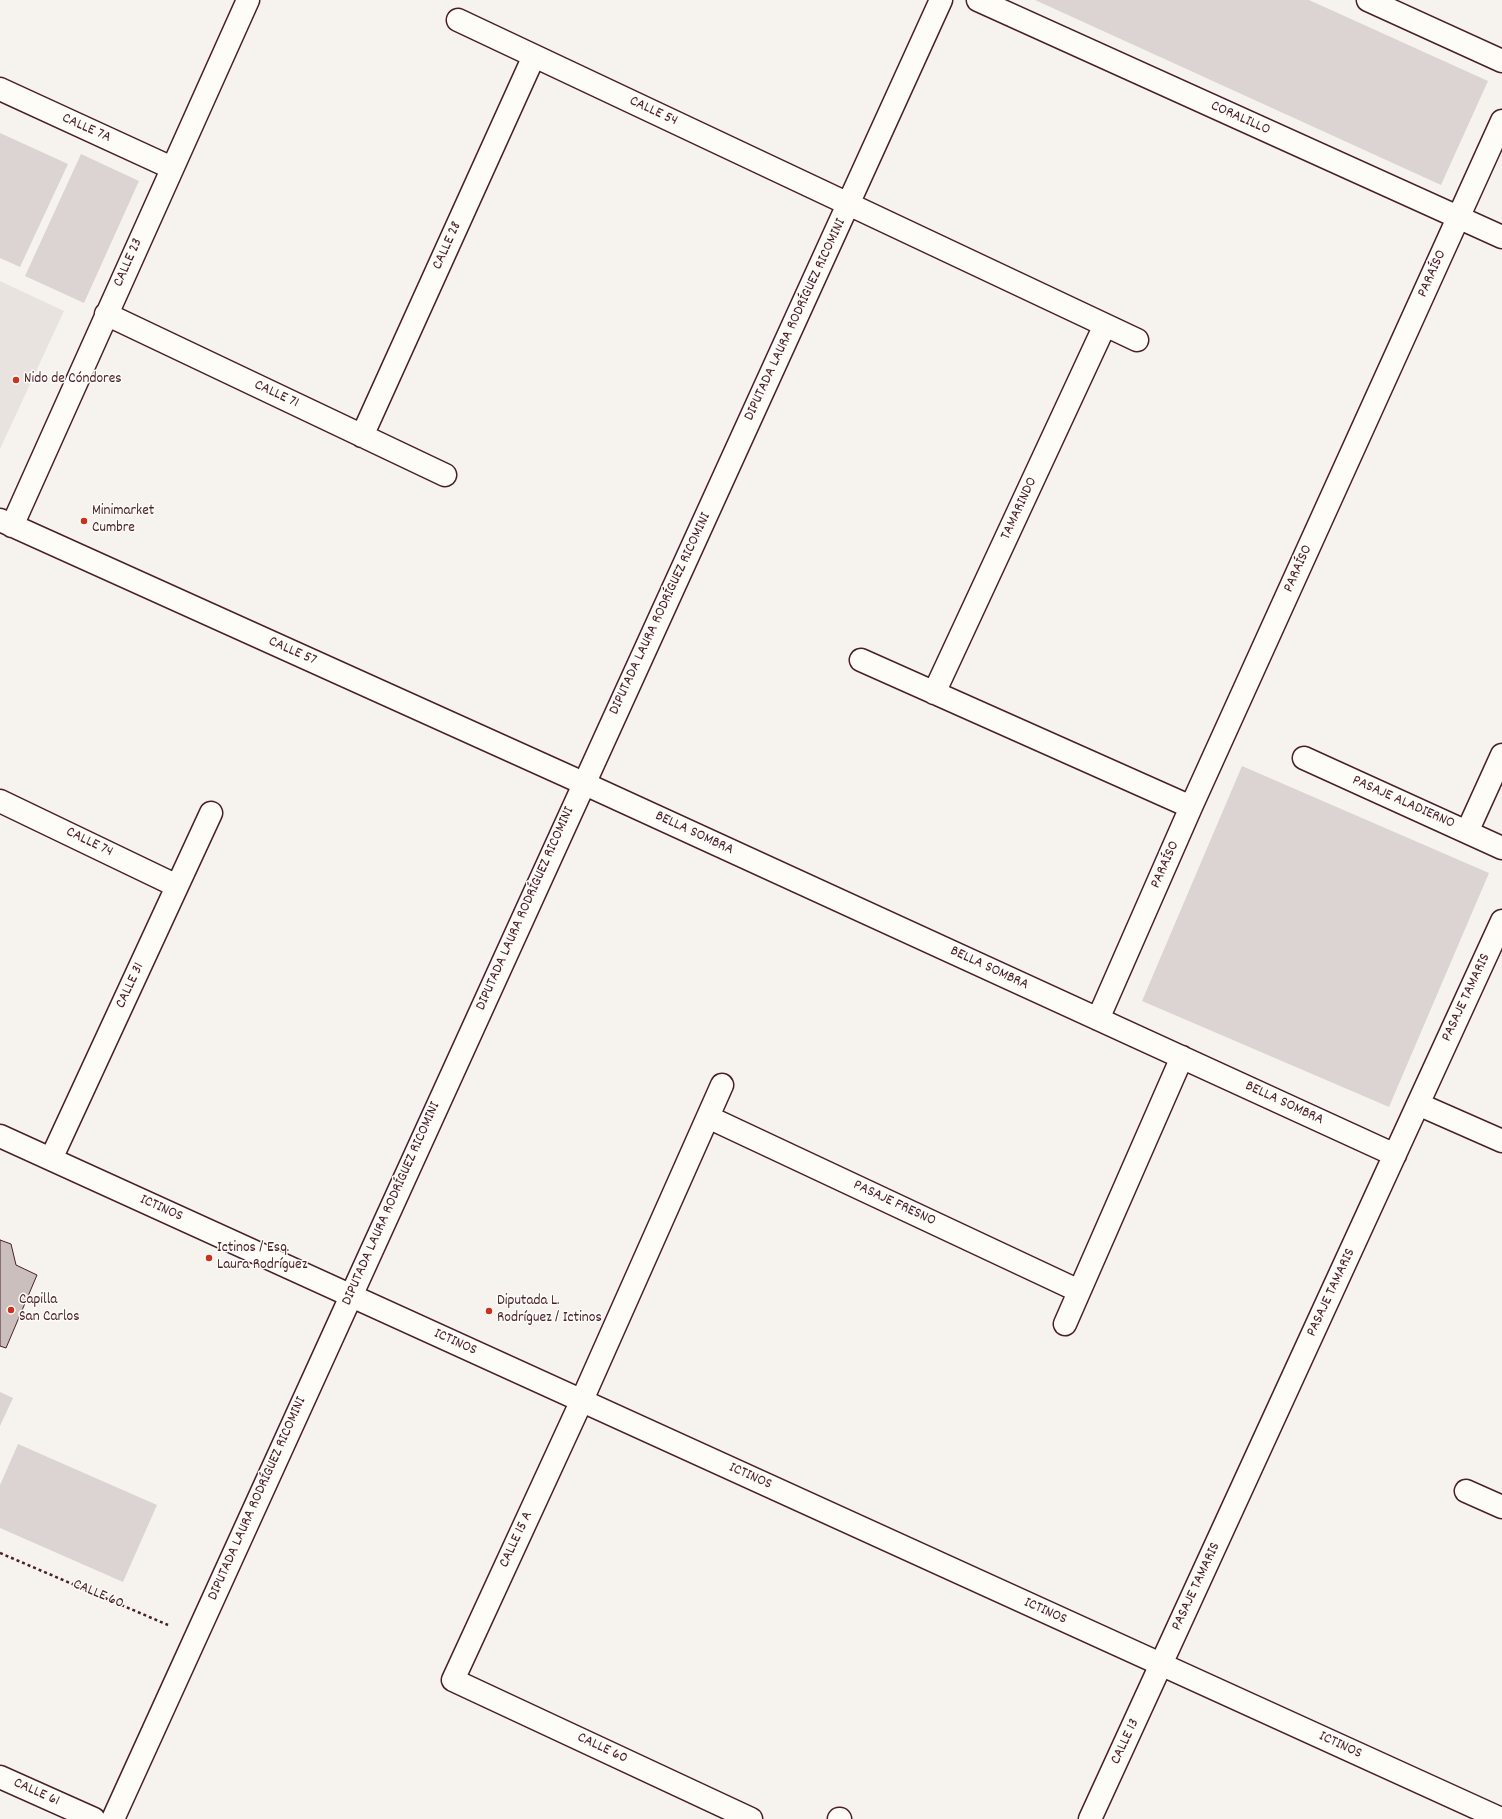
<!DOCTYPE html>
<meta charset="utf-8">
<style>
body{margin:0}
canvas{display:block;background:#f6f3ef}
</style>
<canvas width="1502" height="1819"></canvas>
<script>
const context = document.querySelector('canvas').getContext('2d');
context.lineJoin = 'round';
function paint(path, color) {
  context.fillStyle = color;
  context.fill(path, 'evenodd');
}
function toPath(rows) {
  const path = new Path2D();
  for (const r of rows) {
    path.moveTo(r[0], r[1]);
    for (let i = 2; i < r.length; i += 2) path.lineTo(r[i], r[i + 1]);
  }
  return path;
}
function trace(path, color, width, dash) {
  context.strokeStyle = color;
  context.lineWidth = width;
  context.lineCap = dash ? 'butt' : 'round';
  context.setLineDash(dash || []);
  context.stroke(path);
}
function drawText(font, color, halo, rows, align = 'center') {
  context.font = font + ' Dekko,sans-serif';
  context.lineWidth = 3;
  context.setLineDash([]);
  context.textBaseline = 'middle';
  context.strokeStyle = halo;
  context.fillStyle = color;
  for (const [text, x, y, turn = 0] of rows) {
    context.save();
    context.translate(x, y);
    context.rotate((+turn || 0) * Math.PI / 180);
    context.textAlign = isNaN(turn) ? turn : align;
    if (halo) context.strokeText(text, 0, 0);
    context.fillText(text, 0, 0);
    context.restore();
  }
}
const built = toPath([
 [0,281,64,311,0,449]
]);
const green = toPath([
 [1035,0,1309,0,1488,81,1441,185],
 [0,133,68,164,20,267,0,258],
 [81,154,139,181,84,303,25,276],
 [1242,766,1489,873,1389,1107,1142,1001],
 [0,1392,13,1398,0,1426],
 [18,1444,157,1505,123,1582,0,1528,0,1485]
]);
const building = toPath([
 [0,1240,11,1244,16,1265,37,1275,6,1348,0,1346,0,1240]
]);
const path = toPath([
 [0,1553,168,1625]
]);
const minor = toPath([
 [978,0,1502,237],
 [1368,0,1502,61],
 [458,20,1137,340],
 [0,89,172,168],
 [106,314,445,475],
 [362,436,534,56],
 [0,520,583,783,1395,1155],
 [12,526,248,0],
 [861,660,1191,807],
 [934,693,1105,325],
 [1304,758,1502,848],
 [0,801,177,886],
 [1467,832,1502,755],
 [1098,1019,1191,807,1502,121],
 [722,1085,582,1400,453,1680,751,1819],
 [1418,1104,1502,1141],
 [708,1117,1079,1291],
 [0,1136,1501,1819],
 [51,1159,211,813],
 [1065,1324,1182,1057],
 [1466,1491,1502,1507],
 [0,1777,94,1819],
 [113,1819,941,0],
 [839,1819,840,1819],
 [1090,1819,1502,921]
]);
const markers = [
 [16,380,4,"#c8321e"],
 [84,521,4,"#c8321e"],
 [209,1258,4,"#c8321e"],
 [11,1310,4,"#c8321e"],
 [489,1311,4,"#c8321e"]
];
const streetNames = [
 ["CALLE 54",653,112,25],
 ["CORALILLO",1240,119,24],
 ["CALLE 7A",86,129,24],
 ["CALLE 28",448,246,-66],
 ["CALLE 23",129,263,-66],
 ["PARAÍSO",1433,274,-66],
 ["DIPUTADA LAURA RODRÍGUEZ RICOMINI",796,320,-65],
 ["CALLE 71",276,395,25],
 ["TAMARINDO",1020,509,-65],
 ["PARAÍSO",1299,569,-66],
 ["DIPUTADA LAURA RODRÍGUEZ RICOMINI",661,614,-65],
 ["CALLE 57",292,652,24],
 ["PASAJE ALADIERNO",1403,803,24],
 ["BELLA SOMBRA",694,834,25],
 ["CALLE 74",89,843,26],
 ["PARAÍSO",1166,865,-66],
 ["DIPUTADA LAURA RODRÍGUEZ RICOMINI",526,909,-66],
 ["BELLA SOMBRA",989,969,25],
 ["CALLE 31",131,986,-65],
 ["PASAJE TAMARIS",1467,998,-65],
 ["BELLA SOMBRA",1284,1104,25],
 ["DIPUTADA LAURA RODRÍGUEZ RICOMINI",392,1204,-66],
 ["PASAJE FRESNO",894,1204,25],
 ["ICTINOS",161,1209,24],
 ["PASAJE TAMARIS",1332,1293,-65],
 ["ICTINOS",455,1343,24],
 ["ICTINOS",750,1477,24],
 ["DIPUTADA LAURA RODRÍGUEZ RICOMINI",258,1499,-66],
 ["CALLE 15 A",517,1540,-65],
 ["PASAJE TAMARIS",1197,1587,-65],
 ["CALLE 60",98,1595,23],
 ["ICTINOS",1045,1612,24],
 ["CALLE 13",1126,1742,-65],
 ["ICTINOS",1340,1746,25],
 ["CALLE 60",602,1749,25],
 ["CALLE 61",36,1793,24]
];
const poiNames = [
 ["Nido de Cóndores",24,380],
 ["Minimarket",92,512],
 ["Cumbre",92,529],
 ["Ictinos / Esq.",217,1249],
 ["Laura Rodríguez",217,1266],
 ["Capilla",19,1301],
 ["San Carlos",19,1318],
 ["Diputada L.",497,1302],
 ["Rodríguez / Ictinos",497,1319]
];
paint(built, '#e9e3e0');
paint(green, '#dcd4d2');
paint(building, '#cbbfbe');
trace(building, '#4a1f2b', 1);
trace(minor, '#4a1f2b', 25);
trace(path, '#4a1f2b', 2.5, [3, 3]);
trace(minor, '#fdfcf7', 22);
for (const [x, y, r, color] of markers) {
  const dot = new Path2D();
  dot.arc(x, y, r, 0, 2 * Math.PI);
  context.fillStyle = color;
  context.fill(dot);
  trace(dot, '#fdfcf7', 1.5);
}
drawText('15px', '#4a1f2b', '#fdfcf7', streetNames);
drawText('15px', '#4a1f2b', '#fdfcf7', poiNames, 'left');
</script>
